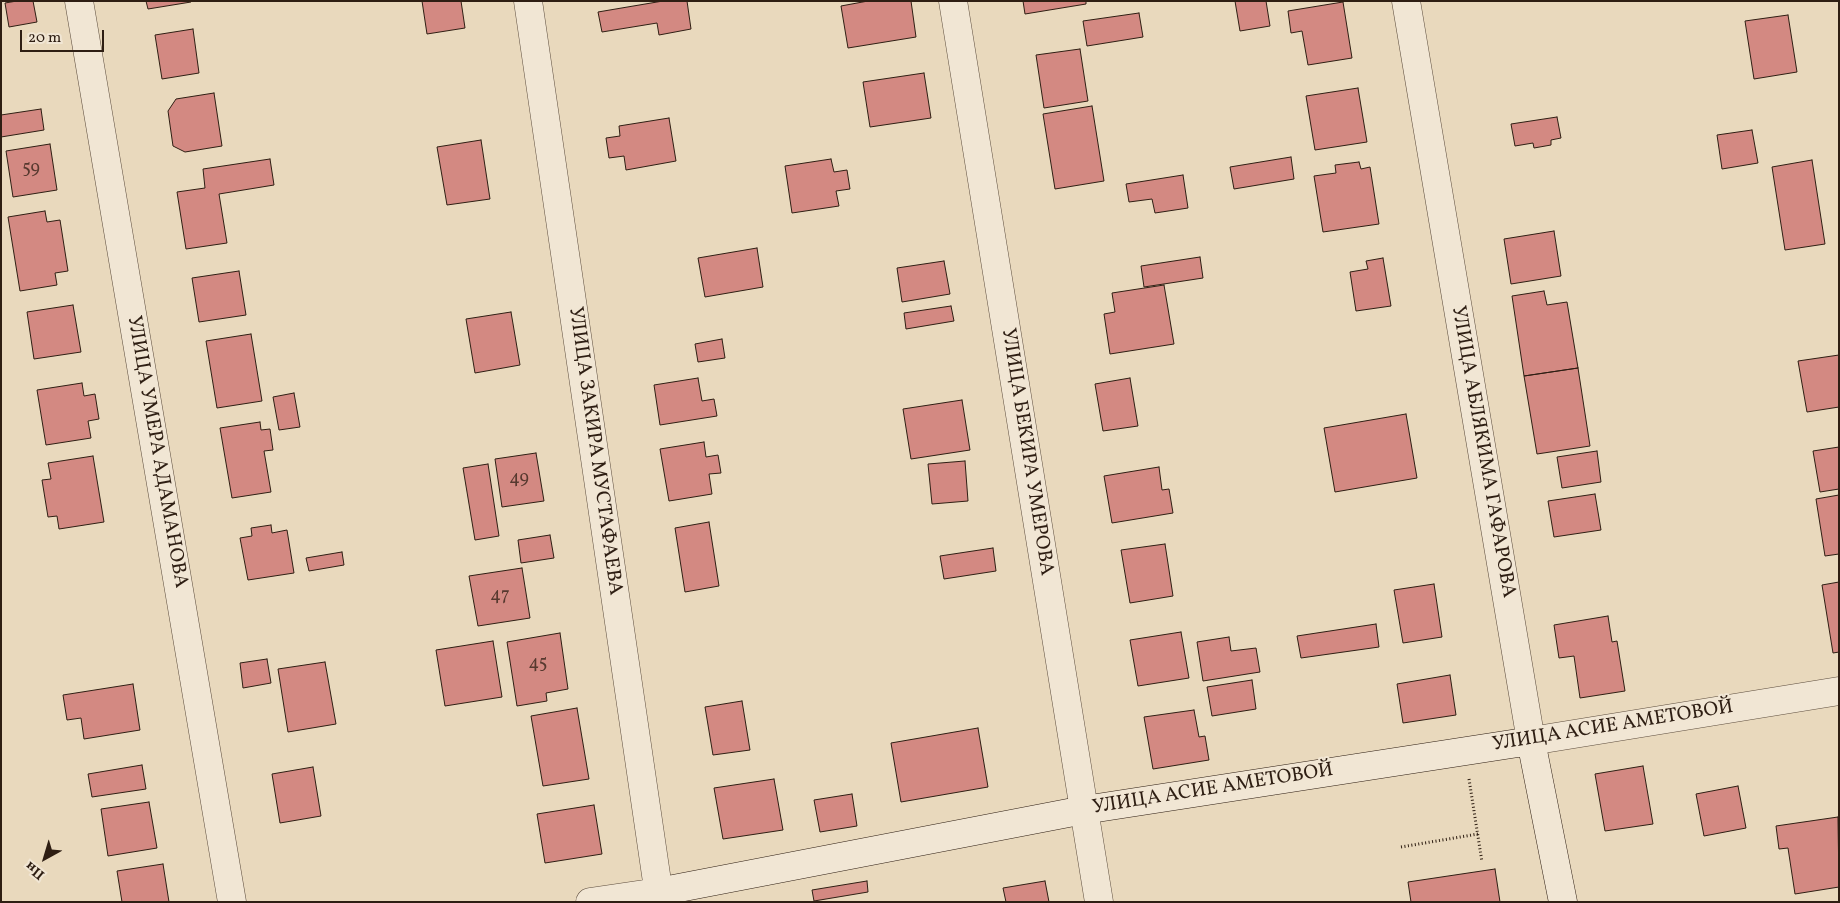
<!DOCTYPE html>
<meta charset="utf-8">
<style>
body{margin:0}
#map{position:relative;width:1840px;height:903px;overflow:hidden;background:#e9d9bd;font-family:Vollkorn,serif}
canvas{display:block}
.frame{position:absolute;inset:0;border:2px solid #2e1e13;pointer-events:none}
.north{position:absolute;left:20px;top:833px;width:50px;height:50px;-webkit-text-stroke:4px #f1e6d4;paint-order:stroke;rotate:219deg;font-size:14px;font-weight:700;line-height:20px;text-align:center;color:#2e1e13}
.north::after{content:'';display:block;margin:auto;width:18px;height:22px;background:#2e1e13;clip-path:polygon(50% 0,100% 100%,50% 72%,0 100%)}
.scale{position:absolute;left:20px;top:30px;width:84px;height:22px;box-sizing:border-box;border:2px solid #2e1e13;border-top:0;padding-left:6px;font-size:15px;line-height:18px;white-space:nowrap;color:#2e1e13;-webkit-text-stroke:4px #f1e6d4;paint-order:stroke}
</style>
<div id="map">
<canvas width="1840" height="903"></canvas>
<div class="frame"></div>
<div class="north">Пн</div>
<div class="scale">20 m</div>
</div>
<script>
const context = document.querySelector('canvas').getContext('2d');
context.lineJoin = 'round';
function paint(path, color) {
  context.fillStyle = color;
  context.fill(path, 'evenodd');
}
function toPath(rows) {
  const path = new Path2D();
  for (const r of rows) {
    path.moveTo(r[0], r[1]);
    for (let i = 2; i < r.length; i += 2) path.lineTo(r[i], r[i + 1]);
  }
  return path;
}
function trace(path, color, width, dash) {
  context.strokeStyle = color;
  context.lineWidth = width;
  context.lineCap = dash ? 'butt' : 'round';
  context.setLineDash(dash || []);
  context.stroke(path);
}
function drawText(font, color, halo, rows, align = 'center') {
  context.font = font + ' Vollkorn,serif';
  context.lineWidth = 4;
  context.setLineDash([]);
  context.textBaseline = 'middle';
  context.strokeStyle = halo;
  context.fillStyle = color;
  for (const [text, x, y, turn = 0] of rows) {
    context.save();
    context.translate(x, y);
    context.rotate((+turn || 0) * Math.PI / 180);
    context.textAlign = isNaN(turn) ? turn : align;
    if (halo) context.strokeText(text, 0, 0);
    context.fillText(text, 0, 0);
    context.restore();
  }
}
const building = toPath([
 [17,1,33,1,37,22,9,27,5,3,17,1],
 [146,1,191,1,191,2,148,9,146,1],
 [422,1,461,1,465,28,427,34,422,1],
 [663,1,687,1,691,29,659,35,657,23,602,32,598,12,663,1],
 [868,1,911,1,916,37,848,48,841,6,868,1],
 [1023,1,1086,1,1086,4,1025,14,1023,1],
 [1235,1,1266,1,1270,26,1240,31,1235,1],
 [1343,2,1352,58,1308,65,1302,31,1291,33,1288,11,1343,2],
 [1139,13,1143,37,1087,46,1083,21,1139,13],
 [1788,15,1797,72,1754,79,1745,21,1788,15],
 [193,29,199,73,162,79,155,35,193,29],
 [1080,49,1088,101,1044,108,1036,55,1080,49],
 [924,73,931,118,870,127,863,82,924,73],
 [1358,88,1367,142,1315,150,1306,96,1358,88],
 [214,93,222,146,185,152,173,146,168,111,176,99,214,93],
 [1092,106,1104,181,1055,189,1043,114,1092,106],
 [41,109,44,130,1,137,1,115,41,109],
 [1557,117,1561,138,1551,140,1551,145,1534,148,1533,143,1515,146,1511,124,1557,117],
 [669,118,676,161,626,170,624,156,609,158,606,138,620,136,619,126,669,118],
 [1752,130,1758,163,1722,169,1717,135,1752,130],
 [481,140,490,199,447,205,437,147,481,140],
 [50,144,57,190,13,197,6,151,50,144],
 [1291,157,1294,179,1234,189,1230,167,1291,157],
 [270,159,274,185,219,194,227,243,186,249,177,192,205,188,203,169,270,159],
 [831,159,834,172,847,170,850,189,836,191,839,206,792,213,785,166,831,159],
 [1812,160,1825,244,1785,250,1772,167,1812,160],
 [1359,162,1361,169,1370,167,1379,224,1323,232,1314,176,1336,173,1335,165,1359,162],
 [1183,175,1188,208,1155,213,1152,199,1129,202,1126,184,1183,175],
 [45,211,47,222,60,220,68,271,55,273,57,285,20,291,8,217,45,211],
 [1554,231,1561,276,1511,284,1504,239,1554,231],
 [757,248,763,287,705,297,698,258,757,248],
 [1200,257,1203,278,1144,287,1141,266,1200,257],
 [1383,258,1391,306,1356,311,1350,272,1368,269,1366,261,1383,258],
 [944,261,950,294,902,302,897,268,944,261],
 [239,271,246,315,199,322,192,278,239,271],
 [1164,285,1174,344,1110,354,1104,314,1115,312,1112,293,1164,285],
 [1544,291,1547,305,1567,302,1578,368,1524,376,1512,296,1544,291],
 [73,305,81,352,34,359,27,312,73,305],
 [951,306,954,321,906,329,904,313,951,306],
 [511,312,520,365,475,373,466,319,511,312],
 [251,334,262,401,217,408,206,341,251,334],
 [722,339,725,358,698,362,695,344,722,339],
 [1839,355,1839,407,1807,412,1798,361,1839,355],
 [1578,368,1590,446,1537,454,1524,376,1578,368],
 [698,378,702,401,714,399,717,416,660,425,654,385,698,378],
 [1130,378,1138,426,1103,431,1095,384,1130,378],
 [82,383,84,396,95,394,99,419,88,421,91,438,46,445,37,390,82,383],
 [294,393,300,427,279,430,273,397,294,393],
 [962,400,970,450,911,459,903,409,962,400],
 [1406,414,1417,478,1335,492,1324,428,1406,414],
 [260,422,261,430,270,429,273,450,264,451,271,492,232,498,220,428,260,422],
 [704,442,706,457,718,455,721,473,709,474,712,494,669,501,660,449,704,442],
 [1839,447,1839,489,1820,492,1813,451,1839,447],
 [1597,451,1601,482,1562,488,1557,457,1597,451],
 [536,453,544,501,502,507,495,459,536,453],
 [93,456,104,522,59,529,57,516,48,517,42,480,51,479,48,463,93,456],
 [965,461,968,501,932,504,928,464,965,461],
 [488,464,499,536,475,540,463,468,488,464],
 [1159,467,1162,490,1169,489,1173,513,1112,523,1104,476,1159,467],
 [1595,494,1601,530,1554,537,1548,501,1595,494],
 [1839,495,1839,554,1825,556,1816,499,1839,495],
 [709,522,719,586,685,592,675,528,709,522],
 [271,525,272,533,287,530,294,573,248,580,240,538,252,536,251,528,271,525],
 [550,535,554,558,521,563,518,540,550,535],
 [1165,544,1173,596,1130,603,1121,550,1165,544],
 [993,548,996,571,944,579,940,556,993,548],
 [342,552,344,565,309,571,306,558,342,552],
 [522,568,530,618,478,626,469,576,522,568],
 [1839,582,1839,652,1833,653,1822,585,1839,582],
 [1434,584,1442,637,1403,643,1394,590,1434,584],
 [1608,616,1612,642,1617,641,1625,691,1580,698,1574,656,1559,658,1554,625,1608,616],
 [1376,624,1379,647,1301,658,1297,636,1376,624],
 [1181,632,1189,678,1138,686,1130,640,1181,632],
 [560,633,568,689,546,693,547,701,517,706,507,642,560,633],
 [1229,637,1231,651,1256,648,1260,672,1203,681,1197,642,1229,637],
 [493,641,502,697,445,706,436,650,493,641],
 [267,659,271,683,243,688,240,663,267,659],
 [325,662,336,724,288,732,278,669,325,662],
 [1450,675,1456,715,1403,723,1397,684,1450,675],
 [1252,680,1256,709,1212,716,1207,687,1252,680],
 [133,684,140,730,84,739,81,718,67,720,63,695,133,684],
 [742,701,750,750,713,755,705,707,742,701],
 [577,708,589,779,543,786,531,716,577,708],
 [1194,710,1199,737,1205,736,1209,760,1153,769,1144,717,1194,710],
 [978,728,988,787,901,802,891,743,978,728],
 [142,765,146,789,92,797,88,774,142,765],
 [1643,766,1653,824,1605,831,1595,774,1643,766],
 [313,767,321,816,280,823,272,774,313,767],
 [774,779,783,830,723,839,714,788,774,779],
 [1738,786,1746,828,1704,836,1696,794,1738,786],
 [852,794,857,826,820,832,814,800,852,794],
 [149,802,157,848,108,856,101,809,149,802],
 [594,805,602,854,545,863,537,814,594,805],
 [1838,817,1839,887,1795,894,1788,848,1779,849,1776,826,1838,817],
 [163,864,169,902,122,902,117,871,163,864],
 [1495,869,1500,902,1411,902,1408,882,1495,869],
 [867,881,868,892,814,901,812,890,867,881],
 [1045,881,1049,902,1006,902,1003,888,1045,881]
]);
const path = toPath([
 [1469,779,1482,862],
 [1401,847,1478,834]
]);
const street = toPath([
 [79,1,232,902],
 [528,1,660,902],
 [953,1,1099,902],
 [1406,1,1531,741,1839,691],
 [590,902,658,892]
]);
const secondary = toPath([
 [658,892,1084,810,1531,741,1563,902]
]);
const numberNames = [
 ["59",31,170],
 ["49",519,480],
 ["47",500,597],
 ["45",538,665]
];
const streetNames = [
 ["УЛИЦА ЗАКИРА МУСТАФАЕВА",594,451,82],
 ["УЛИЦА УМЕРА АДАМАНОВА",156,452,80],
 ["УЛИЦА БЕКИРА УМЕРОВА",1026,452,81],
 ["УЛИЦА АБЛЯКИМА ГАФАРОВА",1482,452,80],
 ["УЛИЦА АСИЕ АМЕТОВОЙ",1613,727,-9],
 ["УЛИЦА АСИЕ АМЕТОВОЙ",1213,790,-9]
];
paint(building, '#d38982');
trace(building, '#2e1e13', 1);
trace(street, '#5d4d3e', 29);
trace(secondary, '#2e1e13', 29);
trace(path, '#2e1e13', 3, [1, 2.5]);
trace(street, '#f1e6d4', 28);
trace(secondary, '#f1e6d4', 28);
drawText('18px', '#57392f', null, numberNames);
drawText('20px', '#2e1e13', '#f1e6d4', streetNames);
</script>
